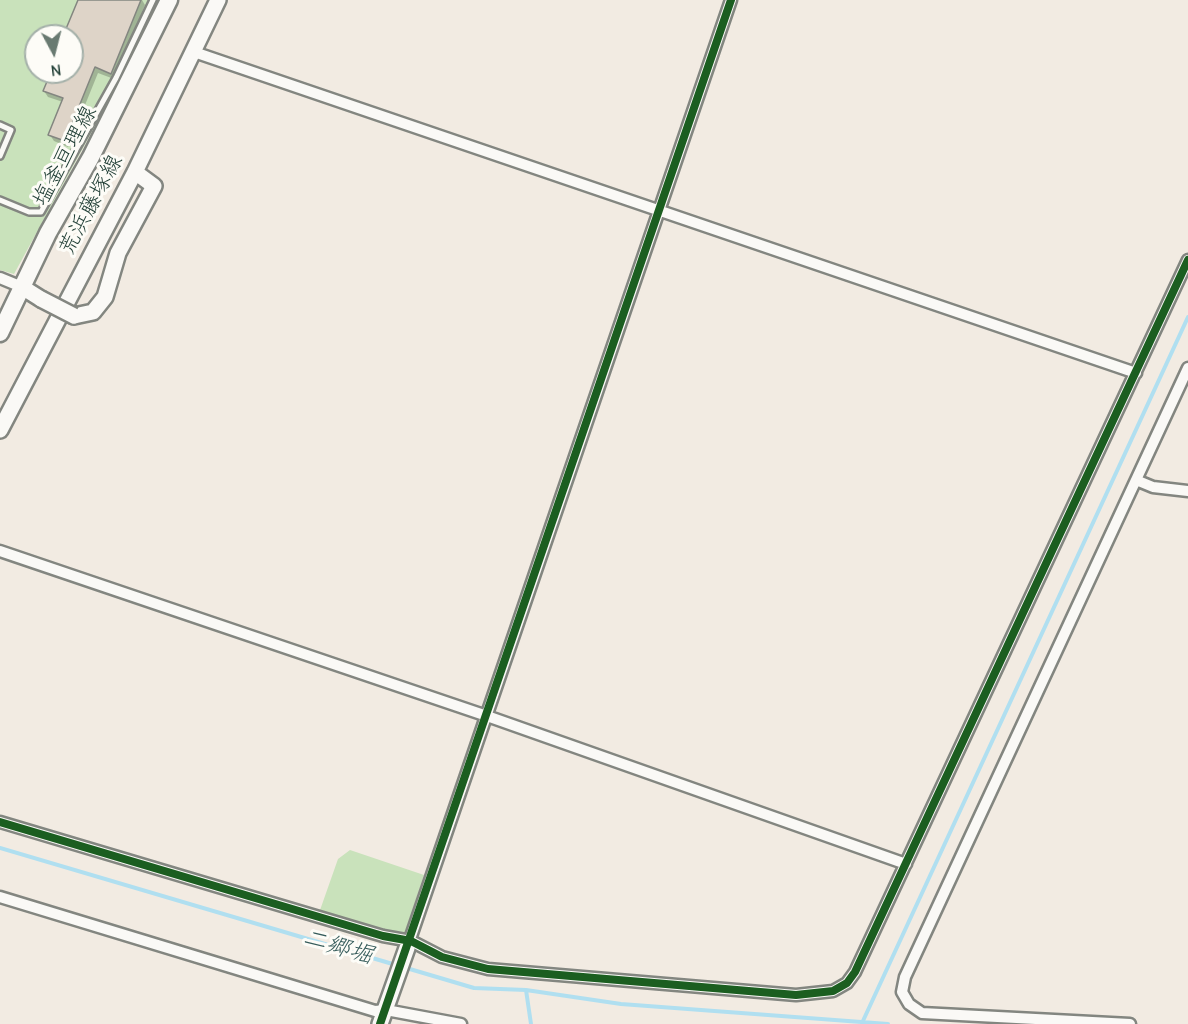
<!DOCTYPE html>
<meta charset="utf-8">
<style>
body{margin:0}
#map{position:relative;width:1188px;height:1024px;overflow:hidden;background:#f2ebe2;font-family:"Comic Neue",sans-serif}
canvas{display:block}
.north{position:absolute;left:24px;top:24px;width:60px;height:60px;box-sizing:border-box;background:#fdfcf7;border:2px solid #a4b0a9;border-radius:50%;rotate:173deg;font-size:16px;font-weight:700;line-height:24px;text-align:center;color:#1f3d34}
.north::after{content:'';display:block;margin:auto;width:21px;height:27px;background:#697a71;clip-path:polygon(50% 0,100% 100%,50% 72%,0 100%)}
</style>
<div id="map">
<canvas width="1188" height="1024"></canvas>
<div class="north">N</div>
</div>
<script>
const context = document.querySelector('canvas').getContext('2d');
context.lineJoin = 'round';
function paint(path, color) {
  context.fillStyle = color;
  context.fill(path, 'evenodd');
}
function toPath(rows) {
  const path = new Path2D();
  for (const r of rows) {
    path.moveTo(r[0], r[1]);
    for (let i = 2; i < r.length; i += 2) path.lineTo(r[i], r[i + 1]);
  }
  return path;
}
function trace(path, color, width, dash) {
  context.strokeStyle = color;
  context.lineWidth = width;
  context.lineCap = dash ? 'butt' : 'round';
  context.setLineDash(dash || []);
  context.stroke(path);
}
function drawText(font, color, halo, rows, align = 'center') {
  context.font = font + ' "Comic Neue","Klee One",sans-serif';
  context.lineWidth = 6;
  context.setLineDash([]);
  context.textBaseline = 'middle';
  context.strokeStyle = halo;
  context.fillStyle = color;
  for (const [text, x, y, turn = 0] of rows) {
    context.save();
    context.translate(x, y);
    context.rotate((+turn || 0) * Math.PI / 180);
    context.textAlign = isNaN(turn) ? turn : align;
    if (halo) context.strokeText(text, 0, 0);
    context.fillText(text, 0, 0);
    context.restore();
  }
}
const green = toPath([
 [0,0,160,0,150,26,14,274,0,270],
 [36,36,72,36,72,72,36,72],
 [350,850,424,875,405,932,391,934,319,913,338,859]
]);
const shadow = toPath([
 [81,0,142,0,145,5,114,79,98,73,68,147,54,141,50,135,63,102,48,97,44,91,52,72,72,72,72,36,66,36]
]);
const stream = toPath([
 [0,848,396,965],
 [403,967,474,988,526,990,621,1004,888,1024],
 [526,990,531,1024],
 [862,1023,1188,317]
]);
const building = toPath([
 [78,0,141,0,111,74,95,67,65,141,48,135,63,98,43,91,51,72,72,72,72,36,63,36,78,0]
]);
const lane = toPath([
 [0,125,11,130,0,156],
 [0,200,29,212,41,212,116,78,153,0]
]);
const street = toPath([
 [194,52,1136,373],
 [0,278,22,287],
 [1136,480,1153,487,1188,491],
 [0,551,487,716,906,864],
 [0,822,383,936,411,941,442,957,488,969,796,995,833,991,847,983,855,972,1188,260],
 [0,897,375,1011,386,1010,461,1024],
 [408,945,731,0],
 [1130,1024,922,1013,909,1004,902,992,905,977,1188,368]
]);
const secondary = toPath([
 [22,287,41,299],
 [74,316,93,312,105,297,118,253,154,186,135,172],
 [0,430,135,172,218,0],
 [380,1024,407,948]
]);
const primary = toPath([
 [0,333,48,233,91,157,169,0]
]);
const secondaryBridge = toPath([
 [41,299,74,316]
]);
const cycleway = toPath([
 [0,822,383,936,411,941,442,957,488,969,796,995,833,991,847,983,855,972,1188,260],
 [380,1024,731,0]
]);
const streetNames = [
 ["塩釜亘理線",65,156,-62],
 ["荒浜藤塚線",91,205,-62]
];
const waterNames = [
 ["二郷堀",338,947,16]
];
paint(green, '#c9e2bb');
paint(shadow, '#0003');
trace(stream, '#b0dff0', 4);
paint(building, '#ded4c8');
trace(building, '#838680', 1.5);
trace(lane, '#838680', 10);
trace(street, '#838680', 15);
trace(secondary, '#838680', 20);
trace(primary, '#838680', 21);
trace(lane, '#faf9f6', 5);
trace(street, '#faf9f6', 10);
trace(secondary, '#faf9f6', 15);
trace(primary, '#faf9f6', 16);
trace(secondaryBridge, '#838680', 20, []);
trace(secondaryBridge, '#faf9f6', 15);
trace(cycleway, '#1b5e20', 8);
drawText('22px', '#1f3d34', '#fdfcf7', streetNames);
drawText('italic 24px', '#365c5b', '#fdfcf7', waterNames);
</script>
